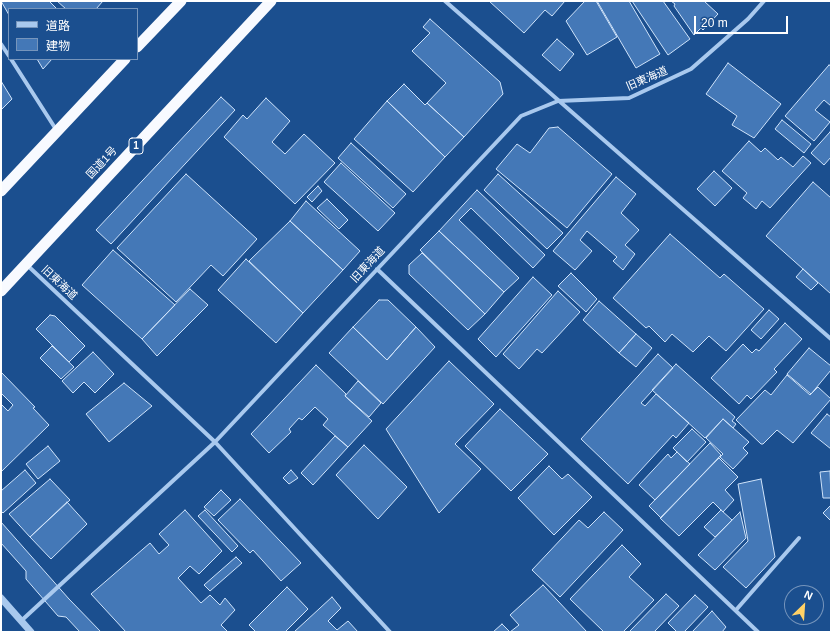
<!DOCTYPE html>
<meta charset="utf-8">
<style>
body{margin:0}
#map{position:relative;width:832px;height:633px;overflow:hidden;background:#1b4f8f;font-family:Arial,"Noto Sans JP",sans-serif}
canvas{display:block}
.frame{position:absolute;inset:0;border:2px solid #fff;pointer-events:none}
.legend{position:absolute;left:8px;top:8px;width:130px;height:52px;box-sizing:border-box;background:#1b4f8f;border:1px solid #7695bc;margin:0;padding:5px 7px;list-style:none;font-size:12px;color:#fff}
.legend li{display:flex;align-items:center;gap:8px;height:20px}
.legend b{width:20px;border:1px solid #7695bc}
.north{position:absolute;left:784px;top:585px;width:40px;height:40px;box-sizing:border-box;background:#1b4f8f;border:1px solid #7695bc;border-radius:50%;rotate:25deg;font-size:11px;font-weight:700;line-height:16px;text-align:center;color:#fff}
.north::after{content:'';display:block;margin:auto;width:14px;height:18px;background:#ffd166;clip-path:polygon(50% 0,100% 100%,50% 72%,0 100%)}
.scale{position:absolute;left:694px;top:16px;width:94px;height:18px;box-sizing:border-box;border:2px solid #fff;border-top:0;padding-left:5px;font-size:12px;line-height:14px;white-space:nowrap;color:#fff;-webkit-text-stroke:3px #1b4f8f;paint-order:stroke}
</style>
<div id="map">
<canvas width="832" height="633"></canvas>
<div class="frame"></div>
<ul class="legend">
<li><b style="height:5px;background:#a9c9ee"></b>道路</li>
<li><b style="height:11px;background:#4478b7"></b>建物</li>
</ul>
<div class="north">N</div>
<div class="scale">20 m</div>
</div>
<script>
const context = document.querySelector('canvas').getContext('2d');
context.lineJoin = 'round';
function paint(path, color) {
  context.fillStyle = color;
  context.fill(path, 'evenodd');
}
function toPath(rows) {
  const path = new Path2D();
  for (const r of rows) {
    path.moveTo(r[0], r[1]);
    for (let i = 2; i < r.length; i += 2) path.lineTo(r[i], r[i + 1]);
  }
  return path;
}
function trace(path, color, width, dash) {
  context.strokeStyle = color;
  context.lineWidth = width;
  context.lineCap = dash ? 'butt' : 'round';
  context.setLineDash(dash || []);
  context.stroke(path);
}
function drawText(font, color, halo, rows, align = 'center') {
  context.font = font + ' Arial,"Noto Sans JP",sans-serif';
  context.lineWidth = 3;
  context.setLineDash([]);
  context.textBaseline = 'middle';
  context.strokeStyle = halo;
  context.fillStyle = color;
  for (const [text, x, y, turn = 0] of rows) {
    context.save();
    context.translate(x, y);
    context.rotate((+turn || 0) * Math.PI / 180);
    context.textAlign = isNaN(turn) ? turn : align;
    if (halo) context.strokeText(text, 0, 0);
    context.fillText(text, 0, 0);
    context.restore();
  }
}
const building = toPath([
 [1,1,49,1,57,9,9,9,9,15,1,1],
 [57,1,103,1,96,9,66,9,57,1],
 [489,1,565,1,552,16,545,10,524,33,489,1],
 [585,1,596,1,617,37,587,55,566,21,585,1],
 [597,1,629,1,660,54,636,68,597,1],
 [632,1,663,1,690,39,668,55,632,1],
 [671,1,704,1,718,14,703,30,701,28,694,35,674,6,675,4,671,1],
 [430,19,500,82,503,94,464,137,427,103,446,83,412,51,430,33,423,27,430,19],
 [557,39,574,54,560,71,542,55,557,39],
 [37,59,52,59,43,69,37,59],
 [728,63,781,104,754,138,732,125,737,116,706,94,728,63],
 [829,65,831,66,831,106,824,100,815,110,830,122,814,141,785,116,829,65],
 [1,81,12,99,1,110,1,81],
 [404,84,425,105,427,103,464,137,445,157,387,101,404,84],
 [221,97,235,110,111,244,96,230,221,97],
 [266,98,290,121,272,142,285,154,304,134,335,163,295,204,224,137,243,115,247,119,266,98],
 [387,101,445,157,413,192,354,139,387,101],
 [782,120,811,144,804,153,775,129,782,120],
 [558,127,612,174,567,228,496,169,517,144,530,153,549,128,558,127],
 [830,132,831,133,831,157,824,165,811,153,830,132],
 [749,141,761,152,765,148,778,160,781,157,793,167,803,156,811,163,770,208,762,201,756,209,743,198,747,193,722,171,749,141],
 [351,143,406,194,393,208,338,158,351,143],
 [341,163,395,213,378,231,324,182,341,163],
 [714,171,732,188,715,206,697,189,714,171],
 [186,174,257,239,223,276,211,265,176,302,117,248,186,174],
 [498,174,563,233,547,249,484,190,498,174],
 [616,177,636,194,621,213,639,230,625,245,635,254,623,270,613,261,617,257,587,231,580,240,592,251,575,270,553,251,616,177],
 [813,182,831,198,831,294,766,236,813,182],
 [318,186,322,191,312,202,307,197,318,186],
 [477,190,545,255,533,268,471,208,459,220,519,278,504,292,439,231,477,190],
 [327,199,348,220,339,229,317,208,327,199],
 [306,201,360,251,343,270,290,221,306,201],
 [290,221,343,270,303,313,249,261,290,221],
 [439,231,504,292,485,314,420,250,439,231],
 [670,234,720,278,724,274,764,309,726,351,709,336,693,352,672,334,665,342,649,326,646,328,613,298,670,234],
 [113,250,175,305,142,339,82,285,113,250],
 [422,253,485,314,468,330,409,274,409,265,422,253],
 [246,259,303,313,276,343,218,290,246,259],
 [803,269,818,283,811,290,796,277,803,269],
 [571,273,597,299,586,312,558,286,571,273],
 [533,277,552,295,496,357,478,339,533,277],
 [190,289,208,305,157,356,142,339,190,289],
 [558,291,580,312,542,353,537,349,519,369,503,354,558,291],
 [379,300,388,300,416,327,387,360,353,327,379,300],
 [599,301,636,334,619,353,583,320,599,301],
 [769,310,779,319,761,339,751,330,769,310],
 [50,315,55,316,85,346,69,362,36,329,50,315],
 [785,323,802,339,774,369,777,372,751,399,747,395,739,404,711,378,743,344,752,353,756,349,759,351,785,323],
 [353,327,387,360,416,327,435,347,383,404,329,353,353,327],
 [636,334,652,348,636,367,619,353,636,334],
 [52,346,74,367,61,379,40,358,52,346],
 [809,348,831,366,831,370,811,394,787,374,809,348],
 [93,352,114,374,95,393,84,382,73,393,62,381,93,352],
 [658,354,673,368,641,403,645,406,656,394,689,423,676,438,673,435,628,484,581,439,658,354],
 [449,361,494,404,455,444,481,469,439,513,386,429,449,361],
 [676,364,735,417,732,421,736,424,733,428,723,419,705,438,652,390,676,364],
 [316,365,346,394,345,396,372,421,348,447,323,425,328,419,315,407,302,420,299,418,289,429,291,432,269,453,251,434,316,365],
 [1,372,35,407,33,408,49,425,1,472,1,404,8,411,13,405,1,393,1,372],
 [787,375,810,395,818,387,831,399,793,443,777,430,763,444,761,444,736,420,765,390,771,395,787,375],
 [358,381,381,403,369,417,345,396,358,381],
 [124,383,152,406,109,442,86,414,124,383],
 [500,409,548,454,511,491,465,446,500,409],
 [827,414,831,417,831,449,811,433,827,414],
 [723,419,749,442,743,448,748,453,733,469,720,457,723,454,706,438,723,419],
 [692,429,706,442,687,462,673,448,692,429],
 [335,436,348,447,313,485,301,473,335,436],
 [710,443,721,455,661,518,649,506,710,443],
 [364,445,407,487,378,519,336,475,364,445],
 [48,446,60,461,38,479,26,464,48,446],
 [677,452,690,464,655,500,639,485,668,454,671,458,677,452],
 [719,458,738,477,725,490,734,500,723,512,713,502,679,536,660,518,719,458],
 [549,466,562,479,568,474,592,497,554,535,518,498,549,466],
 [25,470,36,483,3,513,1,511,1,491,25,470],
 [291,470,298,478,289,484,283,478,291,470],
 [830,471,831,498,823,498,820,472,830,471],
 [50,479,70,500,30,537,9,514,50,479],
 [761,479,775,557,746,588,723,567,748,541,738,484,761,479],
 [221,490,231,500,214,516,204,507,221,490],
 [240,499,301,563,281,581,253,550,250,553,218,520,240,499],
 [67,502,87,524,51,559,30,537,67,502],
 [831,505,831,521,823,513,831,505],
 [185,510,222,551,199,574,190,566,178,578,201,603,210,595,220,605,225,598,235,610,221,625,228,632,126,632,91,594,150,543,159,554,169,545,159,534,185,510],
 [205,510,238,546,232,552,198,516,205,510],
 [721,510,732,520,715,537,704,527,721,510],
 [604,512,623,530,560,597,532,570,579,520,588,528,604,512],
 [740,512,746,538,715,570,698,555,740,512],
 [1,522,69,599,101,632,80,632,66,617,58,616,26,579,26,571,1,543,1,522],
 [622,545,641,564,629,577,654,600,623,632,604,632,570,599,622,545],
 [236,557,242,563,210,591,204,585,236,557],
 [543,585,587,632,510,632,519,625,510,615,543,585],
 [287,587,308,609,285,632,256,632,249,625,287,587],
 [666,594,679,606,654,632,629,632,666,594],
 [695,595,708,607,684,632,677,632,668,623,695,595],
 [332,597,341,608,328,621,337,630,348,621,358,632,294,632,332,597],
 [712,611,726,627,722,632,692,632,712,611],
 [502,624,510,632,493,632,502,624]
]);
const minor = toPath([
 [445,1,831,339],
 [1,44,9,56],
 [11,59,57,131],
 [27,265,215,442,390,632],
 [377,269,758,632],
 [736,610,799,538],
 [21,621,215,442,521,116,558,101,629,98,691,69,748,19,764,1]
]);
const tertiary = toPath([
 [1,598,31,632]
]);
const trunk = toPath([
 [137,47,181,1],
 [1,191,125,59],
 [1,291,271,1]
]);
const shields = [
 [136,146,14]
];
const shieldNames = [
 ["1",136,146]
];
const streetNames = [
 ["旧東海道",647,79,-23],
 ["国道1号",102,163,-47],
 ["旧東海道",368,265,-47],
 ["旧東海道",59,283,43]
];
paint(building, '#4478b7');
trace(building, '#cfe3fa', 1);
trace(minor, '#a9c9ee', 4);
trace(tertiary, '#a9c9ee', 7);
trace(trunk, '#f8faff', 11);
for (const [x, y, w] of shields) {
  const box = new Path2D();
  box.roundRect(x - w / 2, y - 8, w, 16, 3);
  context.fillStyle = '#1b4f8f';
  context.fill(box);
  trace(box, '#fff', 1);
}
drawText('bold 10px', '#fff', null, shieldNames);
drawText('11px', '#fff', '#1b4f8f', streetNames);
</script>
